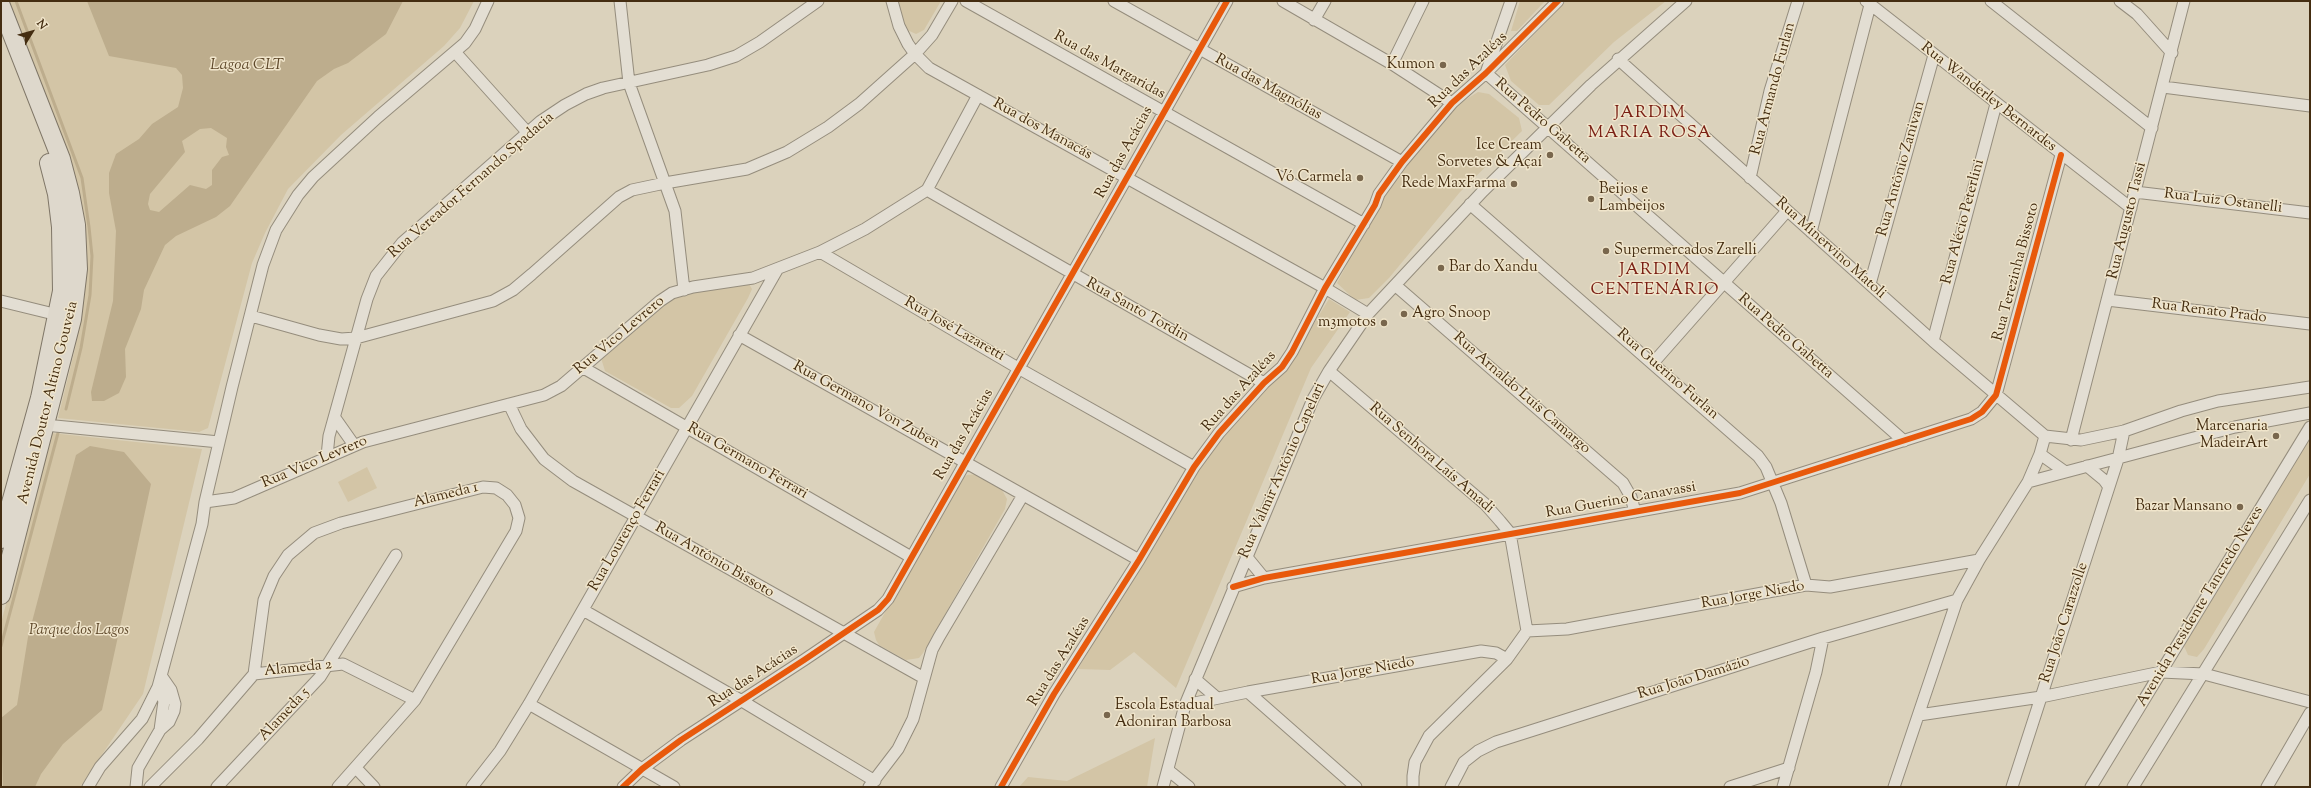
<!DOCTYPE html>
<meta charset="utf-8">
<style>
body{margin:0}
#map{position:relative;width:2311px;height:788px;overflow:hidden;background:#dbd2bc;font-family:"Sorts Mill Goudy",serif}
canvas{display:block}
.frame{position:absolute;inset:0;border:2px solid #442d11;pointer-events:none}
.north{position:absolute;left:12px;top:12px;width:40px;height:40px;-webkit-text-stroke:3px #f0e5cb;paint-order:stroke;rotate:53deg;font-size:11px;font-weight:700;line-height:16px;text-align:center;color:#442d11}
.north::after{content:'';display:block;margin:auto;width:14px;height:18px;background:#442d11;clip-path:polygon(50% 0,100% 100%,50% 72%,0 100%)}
</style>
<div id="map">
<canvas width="2311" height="788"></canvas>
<div class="frame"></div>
<div class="north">N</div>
</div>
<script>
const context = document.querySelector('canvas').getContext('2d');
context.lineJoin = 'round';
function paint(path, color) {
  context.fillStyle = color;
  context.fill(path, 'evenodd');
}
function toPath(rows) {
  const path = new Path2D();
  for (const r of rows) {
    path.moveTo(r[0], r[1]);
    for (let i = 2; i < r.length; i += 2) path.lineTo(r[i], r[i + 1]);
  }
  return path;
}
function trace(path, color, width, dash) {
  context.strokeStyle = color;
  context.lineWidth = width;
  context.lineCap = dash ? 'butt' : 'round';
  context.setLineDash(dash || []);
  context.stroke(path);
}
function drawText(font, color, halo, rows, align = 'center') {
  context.font = font + ' "Sorts Mill Goudy",serif';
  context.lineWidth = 3;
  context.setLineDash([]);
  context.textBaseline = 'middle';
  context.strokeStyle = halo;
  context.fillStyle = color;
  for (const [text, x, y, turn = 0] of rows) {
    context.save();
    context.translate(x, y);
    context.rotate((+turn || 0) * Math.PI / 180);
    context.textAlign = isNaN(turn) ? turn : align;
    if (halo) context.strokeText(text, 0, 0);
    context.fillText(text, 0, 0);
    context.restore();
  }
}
const green = toPath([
 [9,1,474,1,460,28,444,46,341,135,288,189,265,233,252,263,208,428,199,432,58,418,75,349,85,285,81,205,76,180,55,120],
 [897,1,941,1,924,30,916,34,905,29],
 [1520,1,1545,1,1517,31,1511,31],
 [1566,1,1666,1,1614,42,1549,105,1539,105,1511,81,1505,65],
 [1478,92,1489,94,1519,118,1522,131,1460,192,1389,278,1369,298,1355,300,1337,283,1388,187,1419,147,1460,103],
 [741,282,749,284,752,289,748,298,692,396,679,408,671,408,605,371,601,358,671,297],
 [1329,299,1350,312,1311,368,1176,688,1134,652,1110,670,1078,669,1219,433,1287,367],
 [51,433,202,449,143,694,80,787,1,787,1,623],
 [2310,437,2310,474,2204,649,2197,657,2188,655,2183,644],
 [367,467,377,488,348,502,338,482],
 [977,474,1002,490,1007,499,1005,509,923,653,919,658,906,660,879,645,876,640,874,632,958,482,967,475],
 [1155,738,1147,787,1019,787,1028,777,1067,781]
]);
const water = toPath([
 [87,1,403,1,386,34,348,63,334,69,317,81,230,206,216,217,176,236,165,245,144,290,141,309,125,349,126,377,119,393,104,401,92,401,91,392,113,301,116,231,109,193,109,173,116,154,139,139,152,124,178,107,183,88,182,75,176,68,109,56],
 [211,128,227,138,226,147,229,155,222,157,212,170,212,185,206,189,190,185,159,212,150,210,148,204,150,194,185,152,182,141,200,129],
 [90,446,124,452,151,484,102,710,63,744,41,774,35,787,3,787,1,718,17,705,28,637,76,455]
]);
const stream = toPath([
 [16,1,82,178,89,227,92,256,90,295,81,348,66,409],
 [1,646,58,433]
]);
const minor = toPath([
 [620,1,629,83,675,211,684,290],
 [892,1,899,26,908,44,915,54,929,68,1325,288,1368,314],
 [966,1,1364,224],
 [1114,1,1402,162],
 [1283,1,1392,64,1452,103],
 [1511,1,1486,73,1904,441],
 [1866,1,2131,208],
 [1991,1,2152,128],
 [2120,1,2137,14,2172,53],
 [1314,20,1325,1],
 [455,52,528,133],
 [1618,59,1933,341,2045,436],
 [1392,64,1423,1],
 [2163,87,2310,106],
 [1750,178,1770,91,1798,1],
 [927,190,1264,383],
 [2135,192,2310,213],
 [1470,204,1758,456,1766,467,1781,503,1806,585],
 [1811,232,1870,5],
 [820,252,1018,368,1194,467],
 [1870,284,1934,55],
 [1395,285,1623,483,1631,497,1635,512],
 [2107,300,2310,324],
 [1,301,62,316],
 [251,316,319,335,341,339,356,338,493,301,513,290,532,274,619,197,632,190,665,183,747,169,787,152,828,127,859,104,915,54,932,35,952,1],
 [739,335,1139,560],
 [1933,341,1996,104],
 [1653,363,1787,211],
 [582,367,911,557],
 [1329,371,1485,504,1500,521,1510,533,1527,631],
 [509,404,521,429,544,459,573,481,924,678],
 [335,418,354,445],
 [41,422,45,425,219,442],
 [2071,440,2184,1],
 [327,456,329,436,367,299,376,276,402,243,541,121,565,105,586,94,603,88,708,65,736,56,760,42,818,1],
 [2087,466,2104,480,2109,487],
 [2064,471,2040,454,2045,436,2081,440,2124,431,2181,411,2218,401,2310,387],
 [2028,482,2235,427,2310,413],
 [205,502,234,498,363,442,544,395,561,386,660,301,672,293,693,287,753,278,820,252,865,229,927,190,978,95],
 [1246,556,1264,578],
 [1233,587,1264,578,1740,493,1971,419,1982,412,1996,395,2061,155],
 [583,610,742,701,875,781],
 [1527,631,1567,629,1806,585,1830,587,1979,560],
 [254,674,264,600,274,576,288,555,314,533,341,523,483,487,496,488,507,495,515,505,519,518,516,531,415,700,338,787],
 [1195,679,1217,698],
 [158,687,164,701,160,730],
 [1248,692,1356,787],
 [529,704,674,787],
 [1185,705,1248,692,1481,651,1496,653,1507,659],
 [1919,715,2041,697,2161,672,2204,674,2310,702],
 [356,768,374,787],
 [1168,770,1189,787],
 [88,787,100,767,142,719,158,687,202,524,205,502,232,387,263,265,276,230,298,195,313,177,378,117,465,43,475,29,488,1],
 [136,787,138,768,160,730,169,722,174,711,175,704,171,690,162,677],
 [150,787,198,739,254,674,343,664,415,700],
 [217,787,320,677,396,555],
 [472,787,500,751,529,704,777,270],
 [623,787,642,769,681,740,804,660,878,610,888,599,1227,1],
 [869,787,898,749,913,719,932,650,939,637,1023,495],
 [1001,787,1054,694,1139,560,1194,467,1219,433,1264,383,1282,367,1292,352,1325,288,1375,205,1379,194,1402,162,1452,103,1486,73,1558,1],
 [1163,787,1185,705,1313,399,1329,371,1368,314,1483,191,1591,85,1686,1],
 [1413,787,1413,776,1415,762,1429,736,1507,659,1527,631],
 [1451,787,1464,762,1478,751,1496,742,1823,638,1957,600],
 [1730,787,1789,768],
 [1783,787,1816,672,1823,638],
 [1894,787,1957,600,1979,560,2028,482,2040,454],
 [2012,787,2118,459,2124,431],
 [2091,787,2310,427],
 [2133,787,2310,500],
 [2267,787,2310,713]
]);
const primary = toPath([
 [1,6,61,159,70,193,76,225,78,269,72,319,1,595],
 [1,539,40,398,62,291,61,227,57,194,49,163]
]);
const cycleway = toPath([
 [1233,587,1264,578,1740,493,1971,419,1982,412,1996,395,2061,155],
 [623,787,642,769,681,740,804,660,878,610,888,599,1227,1],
 [1001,787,1054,694,1139,560,1194,467,1219,433,1264,383,1282,367,1292,352,1325,288,1375,205,1379,194,1402,162,1452,103,1486,73,1558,1]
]);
const markers = [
 [1443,65,4,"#79674d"],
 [1550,155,4,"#79674d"],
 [1360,178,4,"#79674d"],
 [1514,184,4,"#79674d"],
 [1591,199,4,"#79674d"],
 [1606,251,4,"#79674d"],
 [1441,268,4,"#79674d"],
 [1404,314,4,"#79674d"],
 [1384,323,4,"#79674d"],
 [2276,436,4,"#79674d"],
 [2240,507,4,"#79674d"],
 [1107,715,4,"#79674d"]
];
const poiNames = [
 ["Kumon",1435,65],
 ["Ice Cream",1542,146],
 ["Sorvetes & Açaí",1542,163],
 ["Vó Carmela",1352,178],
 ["Rede MaxFarma",1506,184],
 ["Beijos e",1599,190,"left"],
 ["Lambeijos",1599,207,"left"],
 ["Supermercados Zarelli",1614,251,"left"],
 ["Bar do Xandu",1449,268,"left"],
 ["Agro Snoop",1412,314,"left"],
 ["m3motos",1376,323],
 ["Marcenaria",2268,427],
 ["MadeirArt",2268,444],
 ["Bazar Mansano",2232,507],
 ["Escola Estadual",1115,706,"left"],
 ["Adoniran Barbosa",1115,723,"left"]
];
const streetNames = [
 ["Rua das Margaridas",1109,66,29],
 ["Rua das Azaléas",1469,71,-44],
 ["Rua das Magnólias",1268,88,29],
 ["Rua Armando Furlan",1774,89,-75],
 ["Rua Wanderley Bernardes",1988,98,38],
 ["Rua Pedro Gabetta",1542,122,41],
 ["Rua dos Manacás",1042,130,29],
 ["Rua das Acácias",1125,153,-61],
 ["Rua Antônio Zanivan",1902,169,-74],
 ["Rua Vereador Fernando Spadacia",472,186,-41],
 ["Rua Luiz Ostanelli",2223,202,7],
 ["Rua Augusto Tassi",2128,221,-76],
 ["Rua Alécio Peterlini",1964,222,-75],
 ["Rua Minervino Matoli",1830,249,42],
 ["Rua Terezinha Bissoto",2017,272,-75],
 ["Rua Santo Tordin",1137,311,29],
 ["Rua Renato Prado",2209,312,7],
 ["Rua José Lazaretti",954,330,30],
 ["Rua Vico Levrero",620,336,-40],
 ["Rua Pedro Gabetta",1785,337,41],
 ["Rua Guerino Furlan",1667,375,41],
 ["Rua das Azaléas",1240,392,-48],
 ["Rua Arnaldo Luís Camargo",1521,394,41],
 ["Avenida Doutor Altino Gouveia",49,403,-76],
 ["Rua Germano Von Zuben",866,406,29],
 ["Rua das Acácias",965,435,-60],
 ["Rua Senhora Laís Amadi",1431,459,41],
 ["Rua Germano Ferrari",747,462,30],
 ["Rua Vico Levrero",315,463,-23],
 ["Rua Valmir Antônio Capelari",1283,471,-66],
 ["Alameda 1",446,496,-14],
 ["Rua Guerino Canavassi",1621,501,-10],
 ["Rua Lourenço Ferrari",628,531,-60],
 ["Rua Antônio Bissoto",714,561,30],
 ["Rua Jorge Niedo",1753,596,-10],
 ["Avenida Presidente Tancredo Neves",2201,607,-59],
 ["Rua João Carazzolle",2065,623,-72],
 ["Rua das Azaléas",1060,662,-58],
 ["Alameda 2",298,669,-6],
 ["Rua Jorge Niedo",1363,672,-10],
 ["Rua das Acácias",754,677,-33],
 ["Rua João Damázio",1694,679,-17],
 ["Alameda 5",285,715,-47]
];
const parkNames = [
 ["Parque dos Lagos",79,631]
];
const waterNames = [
 ["Lagoa CLT",247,66]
];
const quarterNames = [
 ["JARDIM",1650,114],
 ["MARIA ROSA",1650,134],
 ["JARDIM",1655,271],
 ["CENTENÁRIO",1655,291]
];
paint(green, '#d3c5a6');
paint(water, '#bdad8d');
trace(stream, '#bdad8d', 3);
trace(minor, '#958d7d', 13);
trace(primary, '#7f7667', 20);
trace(minor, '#e3ded3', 11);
trace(primary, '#ded8cc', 18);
trace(cycleway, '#e8590c', 6);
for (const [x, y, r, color] of markers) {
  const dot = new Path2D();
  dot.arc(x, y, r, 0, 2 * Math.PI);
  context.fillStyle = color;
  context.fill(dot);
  trace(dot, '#f0e5cb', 1.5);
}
drawText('15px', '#442d11', '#f0e5cb', poiNames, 'right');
drawText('15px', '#442d11', '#f0e5cb', streetNames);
drawText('italic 15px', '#5f492b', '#f0e5cb', parkNames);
drawText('italic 16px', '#5f492b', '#f0e5cb', waterNames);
context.letterSpacing = '1px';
drawText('17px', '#7a1f14', '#f0e5cb', quarterNames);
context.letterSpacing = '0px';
</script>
